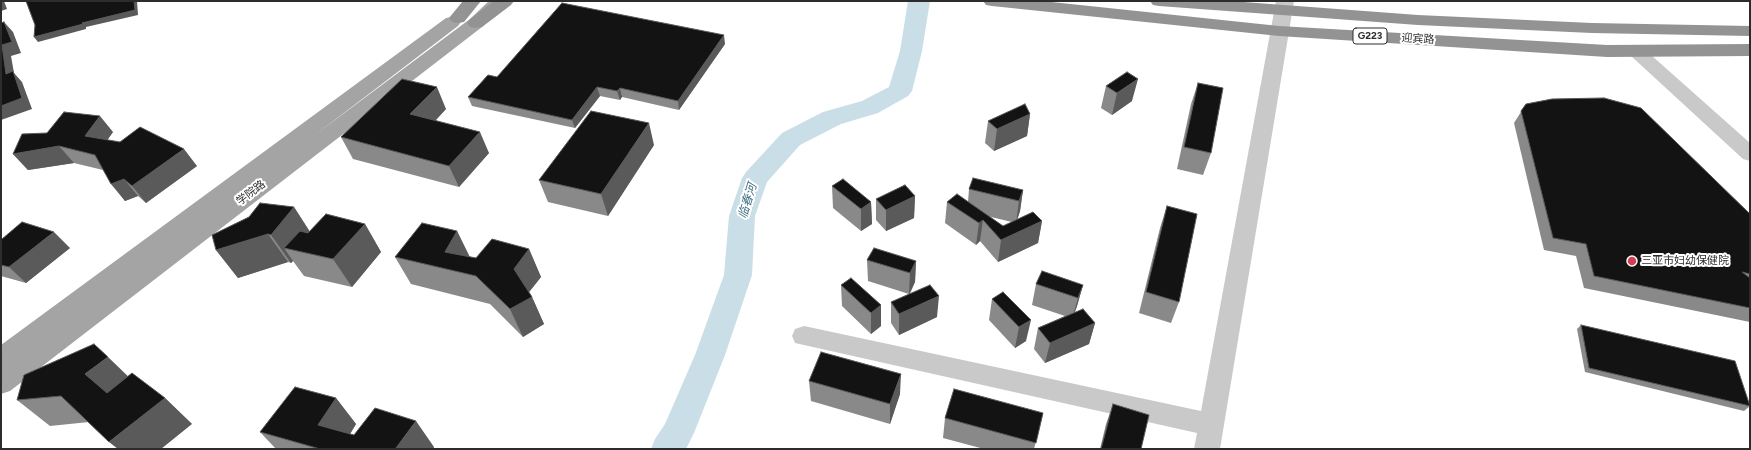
<!DOCTYPE html>
<meta charset="utf-8">
<style>
body{margin:0}
#map{position:relative;width:1751px;height:450px;overflow:hidden;background:#fff;font-family:Figtree,sans-serif}
canvas{display:block}
.frame{position:absolute;inset:0;border:2px solid #2c2c2c;pointer-events:none}
</style>
<div id="map">
<canvas width="1751" height="450"></canvas>
<div class="frame"></div>
</div>
<script>
const context = document.querySelector('canvas').getContext('2d');
context.lineJoin = 'round';
function toPath(rows) {
  const path = new Path2D();
  for (const r of rows) {
    path.moveTo(r[0], r[1]);
    for (let i = 2; i < r.length; i += 2) path.lineTo(r[i], r[i + 1]);
  }
  return path;
}
function paint(path, color) {
  context.fillStyle = color;
  context.fill(path, 'evenodd');
}
function trace(path, color, width, dash) {
  context.strokeStyle = color;
  context.lineWidth = width;
  context.lineCap = dash ? 'butt' : 'round';
  context.setLineDash(dash || []);
  context.stroke(path);
}
function drawText(font, color, halo, rows, align = 'center') {
  context.font = font + ' Figtree,"Noto Sans SC",sans-serif';
  context.lineWidth = 4;
  context.setLineDash([]);
  context.textBaseline = 'middle';
  context.strokeStyle = halo;
  context.fillStyle = color;
  for (const [text, x, y, turn = 0] of rows) {
    context.save();
    context.translate(x, y);
    context.rotate((+turn || 0) * Math.PI / 180);
    context.textAlign = isNaN(turn) ? turn : align;
    if (halo) context.strokeText(text, 0, 0);
    context.fillText(text, 0, 0);
    context.restore();
  }
}
const river = toPath([
 [908,1,930,1,922,51,912,91,908,96,878,113,841,124,800,145,767,182,755,216,752,275,725,355,694,433,686,449,651,449,655,439,665,424,695,355,724,275,729,216,742,178,746,172,782,133,823,112,862,101,889,87,900,51,908,1]
]);
const minor = toPath([
 [1276,1,1294,1,1220,449,1194,449,1197,433,795,343,792,336,795,329,804,326,1201,411,1276,1],
 [1636,45,1642,47,1750,143,1750,161,1743,159,1630,55,1627,51,1630,47,1636,45]
]);
const major = toPath([
 [489,1,508,1,482,27,10,391,1,394,1,345,446,18,452,17,458,18,461,22,458,26,315,135,470,19,489,1]
]);
const highway = toPath([
 [463,1,481,1,464,22,458,23,452,22,449,18,463,1],
 [494,1,514,1,511,5,482,27,476,28,470,27,467,23,470,19,494,1],
 [983,1,1042,1,1279,26,1607,45,1750,44,1750,56,1607,57,1279,36,992,6,986,5,983,1],
 [1150,1,1230,1,1418,15,1592,23,1750,26,1750,36,1592,33,1418,25,1159,6,1153,5,1150,1]
]);
const wall = toPath([
 [725,44,679,110,622,97,620,100,600,96,575,128,472,106,468,97,497,77],
 [1198,83,1211,153,1203,175,1177,169,1191,104],
 [1106,86,1132,101,1112,115,1101,108],
 [1526,104,1750,214,1750,322,1584,288,1576,256,1544,250,1514,123],
 [446,109,436,120,489,153,459,187,353,159,341,137],
 [1030,114,1027,136,994,151,985,143,988,121],
 [113,132,107,140,197,166,146,203,138,196,125,201,103,170,74,163,28,170,13,154,47,133],
 [654,145,608,216,548,202,539,180],
 [832,186,871,202,872,224,861,231,833,208],
 [969,189,1023,190,1020,211,1017,220,1042,221,1038,243,998,262,980,241,976,245,945,223,947,202,968,202],
 [989,216,991,217,1012,222,1003,226],
 [915,196,914,218,886,231,876,220,876,199],
 [1167,206,1179,302,1171,323,1139,313,1160,228],
 [294,207,310,232,365,224,381,252,352,287,304,276,293,261,291,263,288,262,238,278,216,250],
 [457,231,470,257,476,258,529,249,541,277,529,292,532,297,544,324,523,337,490,304,411,284,395,257],
 [1,238,70,248,26,283,1,276],
 [867,260,916,261,915,282,910,294,937,317,899,335,891,323,891,302,909,294,868,281],
 [1036,284,1083,285,1077,306,1075,312,1095,323,1089,344,1045,363,1034,349,1038,328,1065,316,1032,305],
 [841,285,881,305,881,326,871,334,842,306],
 [1003,292,1026,341,1015,348,989,320,992,299],
 [1581,325,1750,406,1744,411,1585,372,1577,329],
 [128,376,165,398,192,424,89,422,50,426,17,400],
 [809,381,900,394,890,424,811,401],
 [336,398,356,424,350,434,434,447,433,449,276,449,260,432],
 [1113,404,1141,449,1100,449,1106,424],
 [1043,413,1034,449,984,449,943,438,945,418]
]);
const shadedWall = toPath([
 [1,1,4,1,7,9,1,11],
 [134,1,137,1,138,15,86,27,86,29,38,42,34,37,82,23],
 [4,22,13,32,21,53,11,56,14,73,22,82,32,109,1,120,2,45],
 [724,35,725,44,679,110,678,101],
 [1138,79,1132,101,1112,115,1117,93],
 [437,87,446,109,421,136,410,114],
 [597,87,600,96,575,128,572,120],
 [620,88,622,97,620,100,617,91],
 [1030,114,1027,136,994,151,997,129],
 [100,116,113,132,99,152,85,136],
 [649,123,654,145,608,216,601,194],
 [480,132,489,153,459,187,449,166],
 [59,146,74,163,28,170,13,154],
 [184,149,197,166,146,203,132,186],
 [124,179,138,196,125,201,111,184],
 [1023,190,1020,211,1016,223,1019,201],
 [915,196,914,218,886,231,886,210],
 [871,202,872,224,861,231,861,209],
 [294,207,312,235,284,248,293,261,291,263,271,235],
 [983,220,980,241,976,245,979,223],
 [1042,221,1038,243,998,262,1001,240],
 [365,224,381,252,352,287,333,259],
 [457,231,471,260,445,252],
 [54,232,70,248,26,283,9,267],
 [268,234,288,262,238,278,216,250],
 [529,249,541,277,526,296,514,269],
 [916,261,915,282,909,294,910,273],
 [1083,285,1077,306,1072,319,1078,298],
 [939,296,937,317,899,335,899,314],
 [532,297,544,324,523,337,510,309],
 [881,305,881,326,871,334,871,313],
 [1031,320,1026,341,1015,348,1019,327],
 [1095,323,1089,344,1045,363,1050,343],
 [108,357,136,384,114,401,85,374],
 [901,374,900,394,890,424,890,404],
 [165,398,192,424,161,449,118,449,109,442],
 [336,398,356,424,341,449,318,425],
 [416,421,434,447,433,449,397,449,396,448]
]);
const building = toPath([
 [26,1,134,1,135,10,82,23,83,24,34,37,35,25,26,1],
 [562,3,724,35,678,101,620,88,617,91,597,87,572,120,468,97,488,75,497,77,562,3],
 [4,22,12,42,2,45,6,74,13,71,22,98,1,106,1,23,4,22],
 [1127,72,1138,79,1117,93,1106,86,1127,72],
 [402,79,437,87,410,114,480,132,449,166,341,137,402,79],
 [1198,83,1223,88,1211,153,1184,147,1198,83],
 [1604,98,1641,108,1750,214,1750,274,1742,272,1750,278,1750,308,1594,276,1586,244,1553,238,1521,111,1526,104,1552,99,1604,98],
 [1025,104,1030,114,997,129,988,121,1025,104],
 [591,111,649,123,601,194,539,180,591,111],
 [64,112,100,116,85,136,120,142,140,127,184,149,132,186,124,179,111,184,95,155,59,146,13,154,22,134,47,133,64,112],
 [973,178,1023,190,1019,201,969,189,973,178],
 [843,179,871,202,861,209,832,186,843,179],
 [905,185,915,196,886,210,876,199,905,185],
 [957,194,1003,226,1033,212,1042,221,1001,240,983,220,979,223,947,202,957,194],
 [260,203,294,207,271,235,268,234,216,250,212,235,249,217,260,203],
 [1167,206,1197,214,1179,302,1146,292,1167,206],
 [326,214,365,224,333,259,284,248,300,231,308,233,326,214],
 [22,222,54,232,9,267,1,265,1,238,2,239,22,222],
 [422,223,457,231,445,252,476,258,492,239,529,249,514,269,532,297,510,309,476,276,395,257,422,223],
 [874,248,916,261,910,273,867,260,874,248],
 [1042,271,1083,285,1078,298,1036,284,1042,271],
 [851,278,881,305,871,313,841,285,851,278],
 [930,285,939,296,899,314,891,302,930,285],
 [1003,292,1031,320,1019,327,992,299,1003,292],
 [1083,309,1095,323,1050,343,1038,328,1083,309],
 [1581,325,1735,361,1750,406,1589,368,1581,325],
 [94,344,108,357,85,374,107,393,132,373,165,398,109,442,61,396,17,400,24,375,94,344],
 [821,352,901,374,890,404,809,381,821,352],
 [295,387,336,398,318,425,354,435,375,408,416,421,396,448,397,449,320,449,260,432,295,387],
 [954,389,1043,413,1036,443,945,418,954,389],
 [1113,404,1149,415,1141,449,1101,449,1113,404]
]);
const markers = [
 [1632,261,5,"#d43e54"]
];
const shields = [
 [1370,36,34]
];
const shieldNames = [
 ["G223",1370,36]
];
const streetNames = [
 ["迎宾路",1418,39,3],
 ["学院路",251,193,-37]
];
const poiNames = [
 ["三亚市妇幼保健院",1641,261]
];
const waterNames = [
 ["临春河",748,201,-73]
];
paint(river, '#c9dee7');
paint(minor, '#c9c9c9');
paint(major, '#a4a4a4');
paint(highway, '#939393');
paint(wall, '#898989');
paint(shadedWall, '#5a5a5a');
paint(building, '#131313');
trace(building, '#5a5a5a', 1);
for (const [x, y, r, color] of markers) {
  const dot = new Path2D();
  dot.arc(x, y, r, 0, 2 * Math.PI);
  context.fillStyle = color;
  context.fill(dot);
  trace(dot, '#fff', 1.5);
}
for (const [x, y, w] of shields) {
  const box = new Path2D();
  box.roundRect(x - w / 2, y - 8, w, 16, 3);
  context.fillStyle = '#fff';
  context.fill(box);
  trace(box, '#2c2c2c', 1);
}
drawText('bold 10px', '#2c2c2c', null, shieldNames);
drawText('11px', '#2c2c2c', '#fff', streetNames);
drawText('11px', '#2c2c2c', '#fff', poiNames, 'left');
drawText('italic 12px', '#437186', '#fff', waterNames);
</script>
